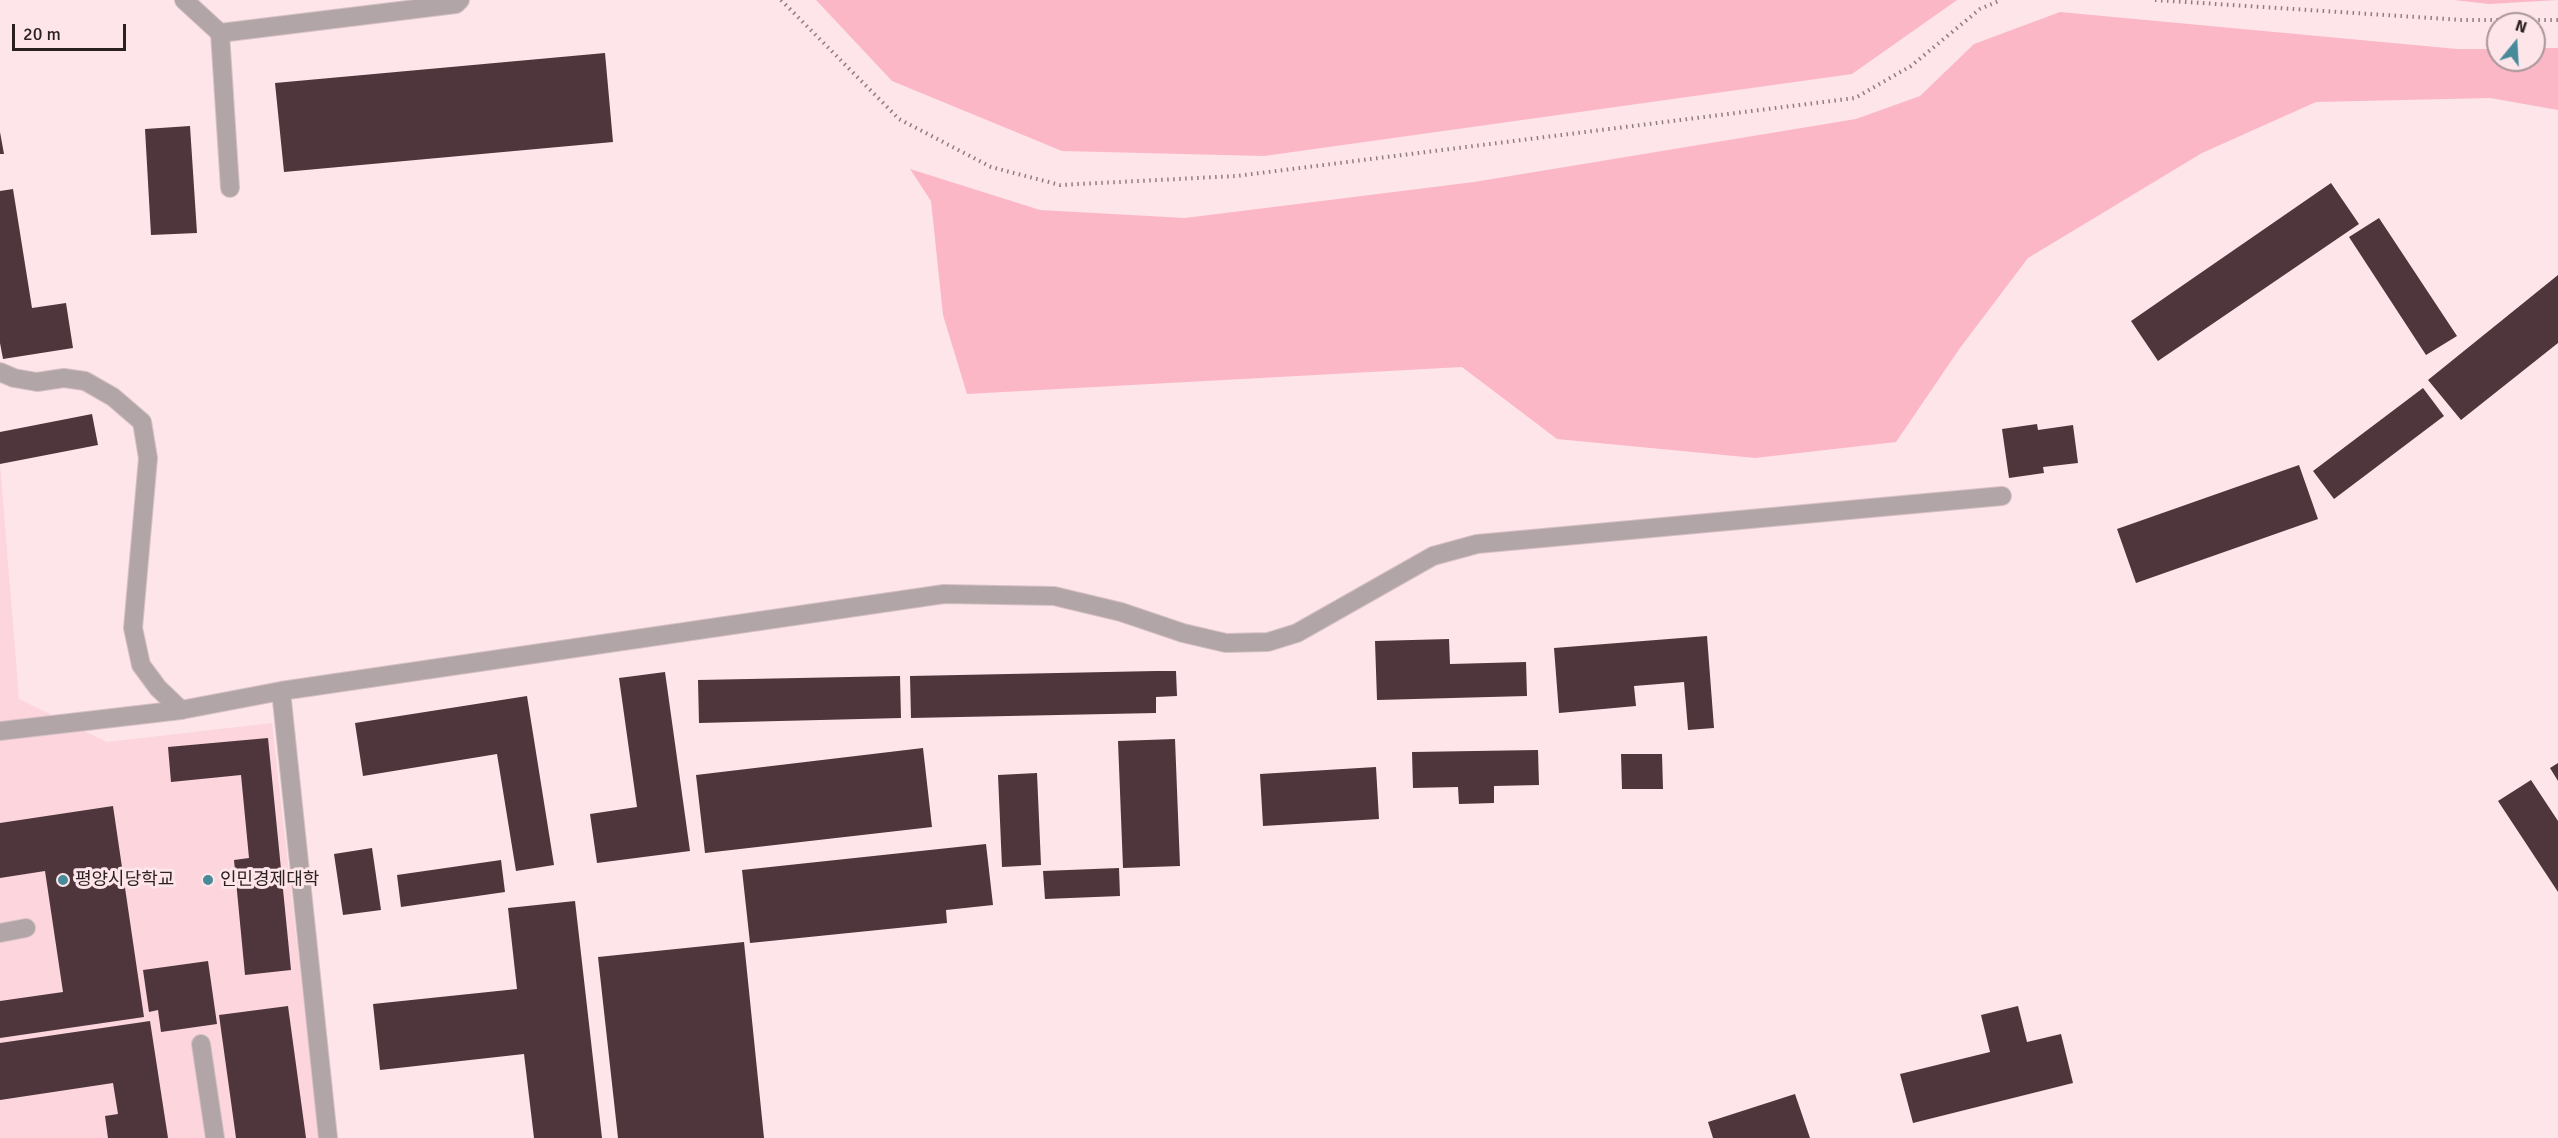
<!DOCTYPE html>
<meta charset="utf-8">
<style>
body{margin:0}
#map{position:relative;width:2558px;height:1138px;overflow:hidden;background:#fde5e9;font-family:Signika,sans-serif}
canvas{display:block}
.north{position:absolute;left:2486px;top:12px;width:60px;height:60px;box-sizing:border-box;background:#fde5e9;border:2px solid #a99699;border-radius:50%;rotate:18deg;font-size:16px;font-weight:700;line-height:24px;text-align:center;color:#2a1f21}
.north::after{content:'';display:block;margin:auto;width:21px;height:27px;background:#478b9a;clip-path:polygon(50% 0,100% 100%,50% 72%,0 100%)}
.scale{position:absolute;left:12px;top:24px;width:114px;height:27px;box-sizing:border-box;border:3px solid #2a1f21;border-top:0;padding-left:8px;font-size:18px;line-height:21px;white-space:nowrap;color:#2a1f21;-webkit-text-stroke:4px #fde5e9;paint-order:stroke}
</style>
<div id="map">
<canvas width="2558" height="1138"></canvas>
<div class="north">N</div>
<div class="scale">20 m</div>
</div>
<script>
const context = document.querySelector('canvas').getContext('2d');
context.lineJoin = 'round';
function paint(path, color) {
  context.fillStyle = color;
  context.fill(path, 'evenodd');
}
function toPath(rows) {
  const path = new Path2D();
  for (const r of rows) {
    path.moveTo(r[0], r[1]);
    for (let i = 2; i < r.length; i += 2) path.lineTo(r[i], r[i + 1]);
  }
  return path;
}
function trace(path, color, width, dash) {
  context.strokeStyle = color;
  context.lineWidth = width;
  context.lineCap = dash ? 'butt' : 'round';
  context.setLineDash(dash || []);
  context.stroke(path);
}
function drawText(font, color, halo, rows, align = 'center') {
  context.font = font + ' Signika,"Noto Sans KR",sans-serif';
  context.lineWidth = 6;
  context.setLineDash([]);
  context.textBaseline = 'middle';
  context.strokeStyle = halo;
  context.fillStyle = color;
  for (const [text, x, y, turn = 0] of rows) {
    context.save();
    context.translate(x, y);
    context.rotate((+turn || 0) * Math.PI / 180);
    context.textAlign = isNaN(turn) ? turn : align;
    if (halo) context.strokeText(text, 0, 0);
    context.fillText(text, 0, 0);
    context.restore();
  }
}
const built = toPath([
 [0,464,19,699,107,742,272,723,319,1138,0,1138]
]);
const green = toPath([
 [816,0,1957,0,1852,74,1264,156,1062,151,892,81],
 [2454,0,2558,0,2489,4],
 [2060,12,2457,49,2498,49,2498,60,2534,60,2534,48,2558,48,2558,110,2490,98,2316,102,2202,153,2028,258,1960,348,1896,442,1755,458,1557,439,1462,367,967,394,943,315,931,201,910,169,1040,210,1185,218,1474,182,1856,119,1920,96,1974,44]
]);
const building = toPath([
 [605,53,613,142,284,172,275,83],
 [190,126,197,233,151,235,145,129],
 [0,132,4,154,0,154],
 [2331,183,2359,224,2158,361,2131,321],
 [13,189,32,308,66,303,73,348,3,359,0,343,0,191],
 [2379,218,2457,336,2426,355,2349,237],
 [2558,275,2558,343,2461,420,2428,380],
 [2423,388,2444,416,2334,499,2313,471],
 [92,414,98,445,0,464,0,432],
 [2037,424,2038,430,2073,425,2078,463,2043,467,2044,473,2009,478,2002,429],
 [2299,465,2318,519,2136,583,2117,529],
 [1707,636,1714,728,1688,730,1684,682,1634,686,1636,706,1559,713,1554,648],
 [1449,639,1450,664,1526,662,1527,696,1377,700,1375,641],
 [1156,671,1176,671,1177,696,1156,697,1156,713,911,718,910,676],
 [665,672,690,851,597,863,590,814,637,807,619,678],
 [900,676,901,718,699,723,698,680],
 [527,696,554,865,516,871,497,754,363,776,355,723],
 [268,738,291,970,245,975,234,860,249,858,241,775,171,782,168,747],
 [1175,739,1180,866,1123,868,1118,741],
 [923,748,932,827,705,853,696,775],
 [1538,750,1539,785,1494,786,1494,803,1459,804,1458,787,1413,788,1412,752],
 [1621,754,1662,754,1663,789,1622,789],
 [2558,763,2558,781,2550,768],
 [1376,767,1379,819,1263,826,1260,774],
 [1037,773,1041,865,1002,867,998,775],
 [2531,780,2558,821,2558,892,2498,801],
 [113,806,144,1017,0,1038,0,1001,63,992,45,871,0,878,0,823],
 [986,844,993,905,946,910,947,923,750,943,742,870],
 [372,848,381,910,343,915,334,854],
 [501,860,505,892,401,907,397,875],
 [1119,868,1120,896,1045,899,1043,871],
 [575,901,602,1138,534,1138,524,1054,380,1070,373,1004,517,989,508,908],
 [744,942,764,1138,618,1138,598,957],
 [208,961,217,1024,161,1032,158,1010,149,1012,143,970],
 [288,1006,306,1138,236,1138,219,1015],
 [2018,1006,2027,1042,2061,1034,2073,1083,1913,1123,1900,1074,1990,1052,1981,1015],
 [150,1021,168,1138,108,1138,105,1116,118,1114,113,1083,0,1100,0,1043],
 [1795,1094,1810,1138,1713,1138,1708,1122]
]);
const path = toPath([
 [781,0,899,119,991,167,1060,185,1236,176,1855,98,1911,66,1980,9,2001,0],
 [2155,0,2462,20,2558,20]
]);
const lane = toPath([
 [0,372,14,378,37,382,64,378,85,381,113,397,142,422,148,458,133,628,141,665,158,688,181,710],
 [0,933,26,928],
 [201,1044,215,1138]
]);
const street = toPath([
 [184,0,220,33,230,188],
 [220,33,456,4,460,0],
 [281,691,328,1138],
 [0,731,181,710,281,691,944,594,1054,596,1121,612,1183,633,1226,643,1268,642,1297,633,1433,556,1477,544,2002,496]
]);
const markers = [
 [63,880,6,"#478b9a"],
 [208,880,6,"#478b9a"]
];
const poiNames = [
 ["평양시당학교",75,880],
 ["인민경제대학",220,880]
];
paint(built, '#fcd5dd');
paint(green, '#fcb7c7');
paint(building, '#4e363c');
trace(lane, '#d7c1c5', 20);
trace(street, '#d7c1c5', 20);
trace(path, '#8f7d80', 4, [1.5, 4.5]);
trace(lane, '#b2a5a7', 18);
trace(street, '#b2a5a7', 18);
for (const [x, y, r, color] of markers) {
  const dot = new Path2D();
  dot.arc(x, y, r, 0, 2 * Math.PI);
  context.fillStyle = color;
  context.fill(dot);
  trace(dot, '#fde5e9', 2);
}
drawText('18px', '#2a1f21', '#fde5e9', poiNames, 'left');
</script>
